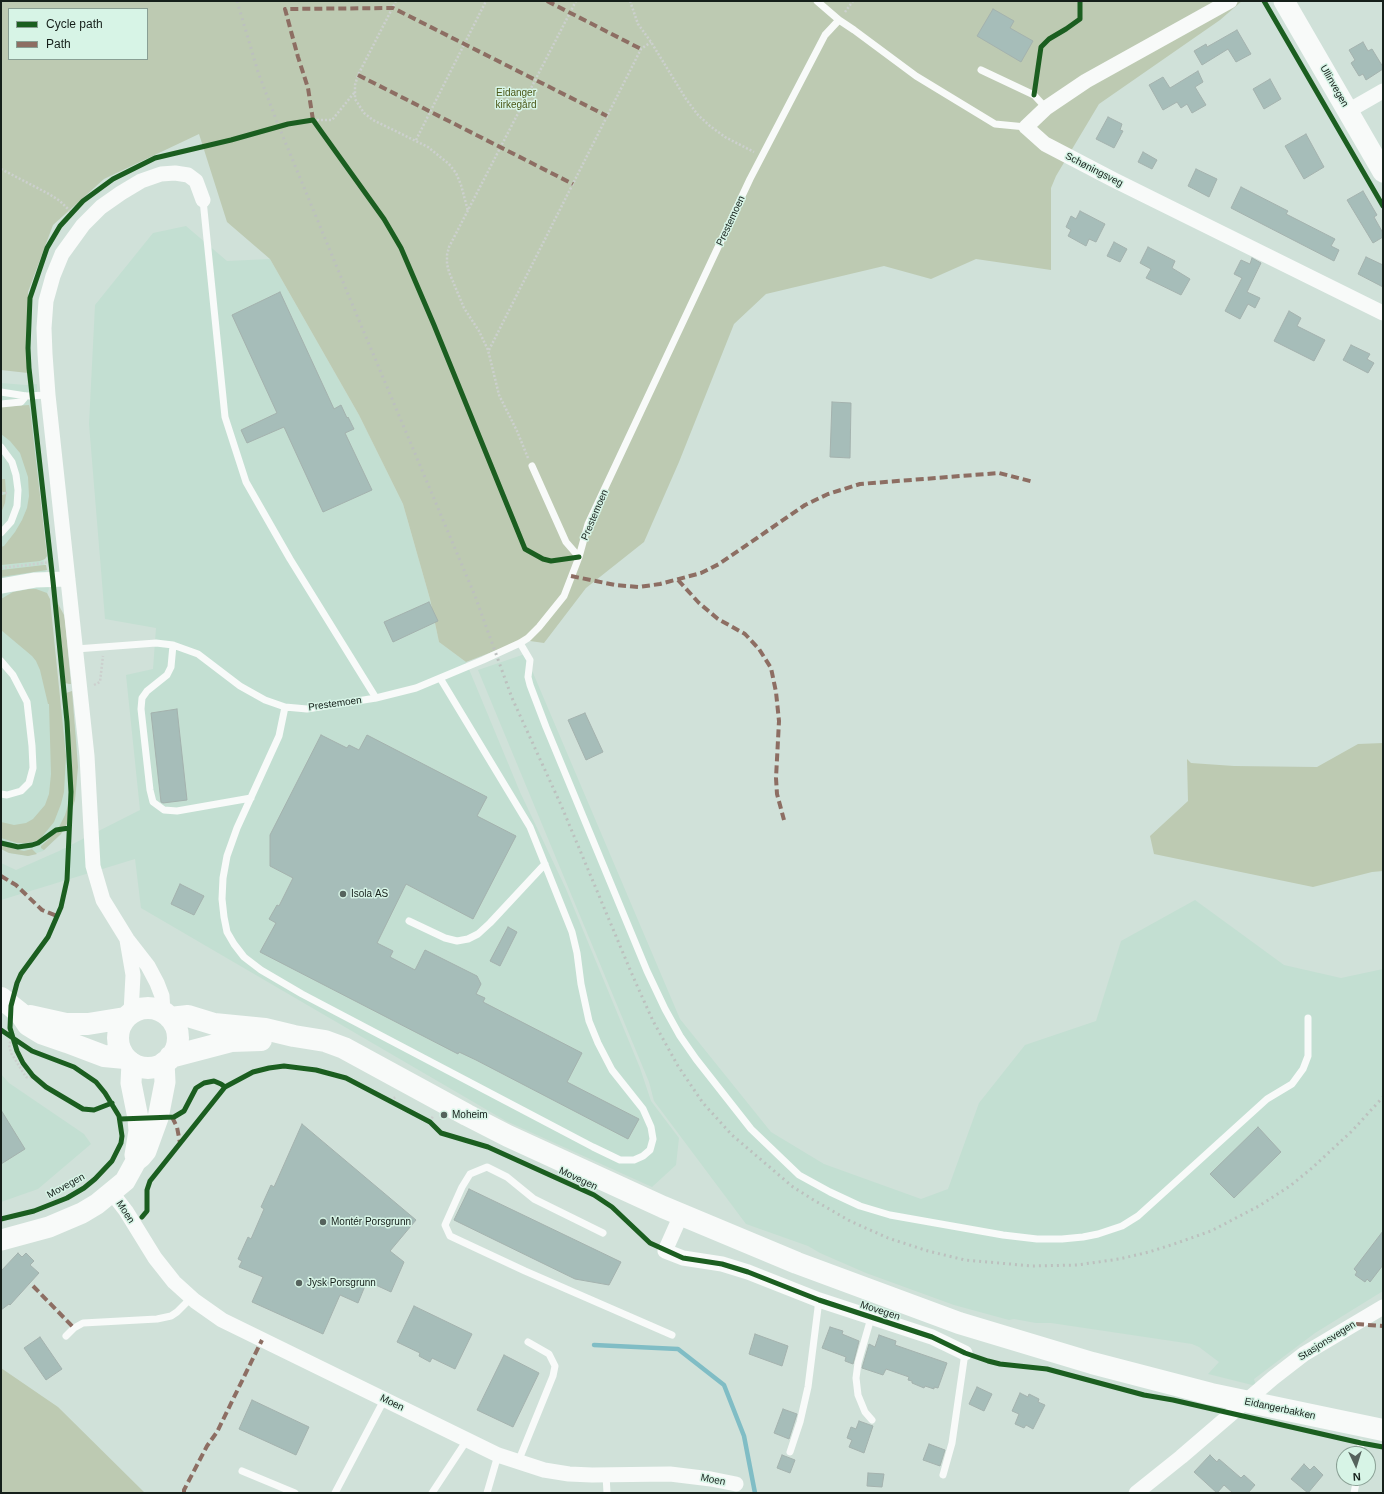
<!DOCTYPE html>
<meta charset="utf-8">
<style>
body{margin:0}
#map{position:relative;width:1384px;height:1494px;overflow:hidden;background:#d0e1d9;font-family:Arial,sans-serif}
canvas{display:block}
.frame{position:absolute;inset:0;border:2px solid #151f1a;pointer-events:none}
.legend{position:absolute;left:8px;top:8px;width:140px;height:52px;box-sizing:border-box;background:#d7f4e6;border:1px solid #899f94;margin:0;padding:5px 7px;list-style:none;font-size:12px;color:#151f1a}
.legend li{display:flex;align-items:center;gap:8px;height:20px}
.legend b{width:20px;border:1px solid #899f94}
.north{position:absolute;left:1336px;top:1446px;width:40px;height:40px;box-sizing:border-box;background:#d7f4e6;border:1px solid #899f94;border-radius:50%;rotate:176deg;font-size:11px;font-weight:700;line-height:16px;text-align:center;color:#151f1a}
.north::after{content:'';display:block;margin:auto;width:14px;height:18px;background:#56635d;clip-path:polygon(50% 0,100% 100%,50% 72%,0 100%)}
</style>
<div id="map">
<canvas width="1384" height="1494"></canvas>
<div class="frame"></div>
<ul class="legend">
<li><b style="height:5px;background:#1b5e20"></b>Cycle path</li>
<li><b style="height:5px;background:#8d6e63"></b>Path</li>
</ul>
<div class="north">N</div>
</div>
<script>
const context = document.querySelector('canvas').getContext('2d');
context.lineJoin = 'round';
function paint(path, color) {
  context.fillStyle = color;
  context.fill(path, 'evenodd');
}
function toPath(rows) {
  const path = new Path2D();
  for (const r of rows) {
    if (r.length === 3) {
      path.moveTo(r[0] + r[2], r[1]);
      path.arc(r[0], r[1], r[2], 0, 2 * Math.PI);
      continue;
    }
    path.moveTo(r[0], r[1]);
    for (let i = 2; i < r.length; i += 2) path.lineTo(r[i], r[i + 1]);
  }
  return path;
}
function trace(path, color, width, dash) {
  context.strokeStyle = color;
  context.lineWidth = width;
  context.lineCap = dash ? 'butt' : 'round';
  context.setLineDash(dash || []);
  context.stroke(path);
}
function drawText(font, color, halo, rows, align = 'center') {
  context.font = font + ' Arial,sans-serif';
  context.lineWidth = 3;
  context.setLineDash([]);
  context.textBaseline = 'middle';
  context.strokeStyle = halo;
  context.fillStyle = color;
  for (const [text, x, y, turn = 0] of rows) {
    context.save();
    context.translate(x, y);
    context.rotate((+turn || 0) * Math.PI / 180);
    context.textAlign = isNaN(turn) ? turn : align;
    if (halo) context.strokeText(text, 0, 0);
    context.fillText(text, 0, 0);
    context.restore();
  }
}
const built = toPath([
 [186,226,227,261,270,259,359,415,403,504,430,599,439,642,466,662,520,792,566,889,640,1068,651,1101,679,1138,676,1165,652,1187,506,1121,141,908,135,859,1,900,1,863,16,870,59,851,140,810,126,675,153,669,156,628,105,619,89,424,95,305,153,233],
 [1,383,26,385,37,384,40,541,49,589,45,598,54,700,75,725,77,746,77,784,75,800,68,822,61,834,43,851,28,856,9,853,1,849],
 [525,654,680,1019,771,1132,824,1164,921,1199,948,1189,979,1103,1025,1045,1096,1021,1121,941,1195,900,1284,965,1341,978,1383,969,1383,1291,1315,1333,1254,1379,1256,1386,1208,1374,1219,1362,1199,1347,1192,1344,1051,1323,1036,1323,1014,1319,1009,1320,954,1305,866,1273,820,1253,808,1246,746,1224,654,1101,649,1082,478,670],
 [1,1074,9,1083,84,1134,91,1144,38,1189,1,1202]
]);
const green = toPath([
 [1,1,1242,1,1220,20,1099,104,1056,176,1051,188,1051,270,976,259,931,279,884,266,766,294,734,324,679,462,644,542,586,588,544,643,523,640,466,662,439,642,430,599,403,504,359,415,270,259,227,222,199,134,104,179,53,225,28,292,28,373,1,370],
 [9,9,147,9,147,59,9,59],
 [29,405,30,409,47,556,45,559,40,561,1,565,1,547,4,546,15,532,22,520,27,508,29,496,28,477,20,453,10,441,1,434,1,407],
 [1,479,5,479,6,492,2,492],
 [6,494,5,503,1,513,2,495],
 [44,565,46,565,47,570,1,577,1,570],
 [29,589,36,589,47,593,50,599,66,756,64,792,61,804,54,822,41,838,37,841,26,843,17,843,1,838,1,822,14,825,26,823,33,819,45,805,49,794,51,774,49,704,48,704,40,670,36,661,32,656,1,630,1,599,13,592],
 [57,602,64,615,65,620,71,684,69,684,65,683],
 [72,691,78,767,75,800,68,822,61,834,44,850,41,848,41,846,48,840,59,827,65,815,69,802,71,788,72,759,66,693],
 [1383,743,1383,871,1372,872,1313,887,1154,854,1150,836,1188,801,1187,759,1191,763,1234,766,1317,767,1358,744],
 [1,844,14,849,24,851,32,849,37,854,28,856,9,853,1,849],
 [1,1368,58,1407,145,1493,1,1493]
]);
const stream = toPath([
 [594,1345,678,1349,724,1385,744,1436,755,1493]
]);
const building = toPath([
 [993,9,1014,21,1010,28,1033,41,1021,62,977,36,993,9],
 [1237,30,1251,54,1236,62,1228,49,1202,65,1194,51,1206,44,1207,47,1237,30],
 [1363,42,1368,51,1372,49,1383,67,1383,69,1366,80,1363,74,1359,76,1351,63,1355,60,1349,50,1363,42],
 [1198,71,1203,82,1195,87,1206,105,1192,113,1187,104,1181,108,1177,102,1163,110,1149,85,1163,77,1170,88,1198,71],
 [1270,79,1281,99,1264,109,1253,89,1270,79],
 [1108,117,1122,124,1120,130,1123,131,1114,148,1096,139,1108,117],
 [1306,134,1324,167,1304,179,1285,146,1306,134],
 [1143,152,1157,160,1152,169,1138,162,1143,152],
 [1196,169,1217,179,1209,197,1188,186,1196,169],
 [1241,187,1288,211,1286,214,1335,239,1331,246,1339,250,1334,261,1231,208,1241,187],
 [1363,191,1377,215,1374,217,1383,233,1383,237,1373,243,1347,200,1363,191],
 [1080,211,1105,224,1096,242,1089,239,1086,246,1068,236,1071,230,1066,227,1071,216,1076,219,1080,211],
 [1114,242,1127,249,1120,262,1107,256,1114,242],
 [1148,247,1175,261,1172,268,1190,279,1181,295,1146,278,1151,269,1140,263,1148,247],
 [1366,257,1383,265,1383,287,1358,274,1366,257],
 [1252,258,1261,263,1247,292,1260,298,1255,308,1248,304,1240,319,1225,311,1242,278,1234,274,1241,260,1250,264,1252,258],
 [280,292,334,409,341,405,347,418,348,417,354,429,345,433,372,490,323,512,284,427,247,443,241,430,277,413,232,315,280,292],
 [1289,311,1301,318,1297,326,1325,340,1314,361,1274,341,1289,311],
 [1351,345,1370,354,1367,359,1374,363,1368,373,1343,360,1351,345],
 [832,402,851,403,850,458,830,457,832,402],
 [429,602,438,621,393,642,384,622,429,602],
 [177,709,187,800,163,803,161,802,151,713,177,709],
 [585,713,603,752,586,760,568,720,585,713],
 [321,735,347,748,349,745,359,750,367,735,487,797,477,816,516,836,473,919,406,884,377,943,393,951,390,957,415,970,425,950,477,976,481,984,476,994,485,998,483,1002,582,1053,567,1082,639,1119,628,1139,476,1060,459,1052,458,1054,260,952,276,923,269,919,277,905,279,906,293,878,270,866,270,835,321,735],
 [180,884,204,896,194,915,171,904,180,884],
 [508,927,517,932,500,966,490,961,508,927],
 [1,1110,25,1149,1,1164,1,1110],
 [302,1124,416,1220,390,1251,404,1262,391,1292,367,1281,358,1303,340,1295,323,1334,252,1302,263,1277,239,1267,242,1261,238,1259,248,1237,251,1239,264,1209,261,1207,271,1185,274,1187,302,1124],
 [1258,1127,1281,1152,1234,1198,1210,1174,1258,1127],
 [469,1189,621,1262,609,1285,575,1279,454,1220,469,1189],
 [1383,1231,1383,1265,1370,1282,1367,1279,1365,1282,1355,1275,1357,1272,1354,1269,1383,1231],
 [18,1253,22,1257,26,1253,34,1261,30,1265,39,1273,10,1305,9,1304,1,1310,1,1271,18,1253],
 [414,1306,472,1334,455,1369,432,1358,430,1362,419,1356,420,1353,397,1342,414,1306],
 [830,1327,843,1331,842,1334,859,1341,853,1364,845,1361,846,1357,822,1348,830,1327],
 [755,1334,788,1346,782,1366,749,1354,755,1334],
 [879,1335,896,1341,895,1345,947,1363,938,1388,934,1387,934,1389,925,1386,924,1388,912,1383,912,1381,908,1380,909,1377,886,1369,883,1375,862,1368,869,1344,875,1347,879,1335],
 [40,1337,62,1369,46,1380,24,1348,40,1337],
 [504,1355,539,1373,513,1427,477,1410,504,1355],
 [977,1387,992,1394,984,1411,969,1404,977,1387],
 [1020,1393,1028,1397,1029,1394,1039,1399,1038,1402,1045,1405,1033,1429,1026,1425,1024,1428,1015,1424,1019,1414,1012,1411,1020,1393],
 [252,1400,309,1427,296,1455,239,1429,252,1400],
 [783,1409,797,1414,789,1439,774,1433,783,1409],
 [859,1421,873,1426,864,1453,849,1447,852,1440,847,1438,851,1427,856,1429,859,1421],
 [929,1444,945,1450,940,1466,923,1460,929,1444],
 [782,1455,795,1460,790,1473,777,1468,782,1455],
 [1210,1455,1217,1462,1219,1459,1241,1478,1244,1475,1255,1485,1248,1493,1233,1493,1224,1485,1217,1493,1194,1472,1210,1455],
 [1304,1464,1310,1470,1314,1466,1323,1475,1308,1493,1291,1479,1304,1464],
 [868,1473,884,1474,882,1487,867,1486,868,1473]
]);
const path = toPath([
 [396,1,358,75,355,85,355,99,364,113,373,120,428,147,449,164,456,173,461,185,468,211],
 [630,1,638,24,651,42,686,99,698,115,710,126,725,137,754,152],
 [845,12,853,1],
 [313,120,332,120,354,93],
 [416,140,486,1],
 [1,169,49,194,60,201,72,213],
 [489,350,641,49,651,42],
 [528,458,517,431,499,395,488,350,479,331,464,308,449,272,447,264,447,255,449,247,576,1],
 [1,493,7,493],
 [1,568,51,562],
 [94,685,100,682,103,656],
 [12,1038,9,1045,11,1053,26,1077,29,1078,33,1076],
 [390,1100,396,1097],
 [430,1122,433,1116]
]);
const service = toPath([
 [817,1,839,20,854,30,916,76,995,124,1026,127],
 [981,70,1034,95,1046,108],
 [203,200,225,417,246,482,290,559,376,698],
 [1,392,26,396,48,395],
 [1,404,21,402,26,396],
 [1,447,12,462,16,475,18,490,17,506,11,522,1,533],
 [532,466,566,542,579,557],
 [520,643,530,660,528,677,530,685,546,727,647,971,665,1009,680,1036,696,1059,751,1129,799,1175,830,1192,860,1206,890,1215,1003,1235,1037,1239,1062,1239,1083,1237,1098,1234,1122,1226,1138,1216,1267,1099,1292,1084,1303,1069,1308,1056,1308,1018],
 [173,645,171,667,167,675,147,691,142,698,141,709,150,790,153,802,164,810,177,811,251,798],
 [76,649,156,643,173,645,198,654,240,686,265,700,285,707,307,709,376,698,416,688,483,660,520,643,528,638,539,627,564,596,579,557,588,524,750,179,825,35,839,20],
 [1,661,13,675,27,702,32,746,33,768,29,783,21,791,7,795,1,794],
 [285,707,279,736,237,828,227,856,223,878,222,899,224,917,227,932,234,944,244,957,261,970,302,994,593,1147,620,1160,634,1160,643,1156,650,1150,653,1139,651,1127,643,1109,612,1070,598,1043,589,1021,581,984,577,953,572,932,530,827,440,678],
 [409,921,445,938,457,941,468,939,478,934,490,923,545,864],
 [603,1233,534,1199,507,1177,487,1167,470,1174,462,1187,445,1225,450,1236,525,1271,672,1335],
 [871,1318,858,1363,856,1378,858,1395,865,1412,872,1420],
 [66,1336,74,1328,83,1323,157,1319,171,1316,177,1312,191,1298],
 [790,1452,800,1422,808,1387,819,1300],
 [1360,1454,1361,1443],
 [518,1462,553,1376,555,1366,549,1354,528,1342],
 [242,1471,295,1493],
 [606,1475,607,1493],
 [943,1475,952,1443,965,1353],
 [335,1493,384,1400],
 [432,1493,467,1440],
 [487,1493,498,1455],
 [1354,1493,1357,1478]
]);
const minor = toPath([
 [1230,1,1086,81,1046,108,1026,127,1045,144,1114,180,1383,313],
 [1348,111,1383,91],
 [1,586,35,580,68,579],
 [127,940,133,975,131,1013],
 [163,1012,162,996,157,983,148,966,127,939,103,900,93,866,87,756,48,395,45,354,44,328,46,301,53,276,62,254,83,225,101,207,121,193,141,181,161,174,175,173,188,175,196,181,203,200],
 [112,1193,126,1211,155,1258,174,1282,195,1301,222,1320,498,1455,544,1470,569,1474,592,1475,670,1474,711,1479,736,1484],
 [681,1215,665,1251,683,1258,722,1264,748,1272,819,1300,932,1337,965,1353],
 [1136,1493,1181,1457,1273,1378,1304,1354,1383,1307]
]);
const secondary = toPath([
 [1284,1,1383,172],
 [132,1063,131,1083,138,1118,139,1131,135,1155],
 [1,1240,49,1227,82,1213,97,1204,125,1181,136,1161,141,1157,146,1151,158,1118,165,1082,164,1062]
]);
const primary = toPath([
 [1,998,20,1013,28,1025,41,1033,67,1042,104,1056,125,1058],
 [148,1038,30],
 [30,1016,66,1024,88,1024,125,1018],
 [170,1018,188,1016,214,1024,265,1029,294,1036,325,1041,344,1048,467,1115,508,1136,663,1207,797,1263,959,1323,1092,1363,1211,1394,1383,1430],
 [170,1057,231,1041,261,1040]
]);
const rail = toPath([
 [237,1,258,72,277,122,350,299,475,596,512,698,561,805,631,972,653,1021,678,1066,703,1103,732,1135,793,1187,812,1199,850,1221,888,1238,928,1251,965,1260,1032,1266,1077,1265,1119,1259,1149,1252,1174,1244,1211,1231,1259,1206,1290,1186,1312,1168,1352,1131,1383,1097]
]);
const quiet = toPath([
 [547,1,641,49],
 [358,75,573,184],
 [313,120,308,88,298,57,285,9,393,8,607,116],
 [571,576,615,585,639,587,660,584,701,573,719,564,805,505,828,494,860,484,999,473,1034,482],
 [678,580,699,603,718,619,745,634,759,649,771,668,776,692,779,721,776,778,777,794,784,820],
 [1,876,16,885,42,910,57,916],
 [172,1117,177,1127,180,1143],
 [33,1286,74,1328],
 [1356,1324,1383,1326],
 [184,1493,184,1490,207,1446,217,1432,262,1340]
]);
const cycleway = toPath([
 [1264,1,1383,206],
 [1034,95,1041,47,1049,39,1066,29,1080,19,1080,1],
 [1,843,18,847,32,845,38,843,56,830,69,828],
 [1,1030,32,1051,74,1067,96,1082,105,1093,119,1116,122,1136,121,1143,112,1161,95,1179,84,1188,67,1198,34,1211,1,1219],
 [112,1103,94,1110,83,1109,46,1087,33,1076,23,1063,17,1051,10,1028,11,1006,17,983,21,974,48,937,61,907,67,880,71,792,67,722,53,581,29,368,28,348,30,298,47,248,60,226,83,201,113,179,155,158,231,140,288,124,313,120,384,219,401,248,434,325,525,549,543,559,551,561,579,557],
 [120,1119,174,1117,184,1111,196,1088,204,1083,214,1081,221,1084,225,1087],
 [142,1217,147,1211,147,1190,150,1181,225,1087,253,1072,269,1068,284,1066,316,1070,346,1078,430,1122,441,1133,488,1147,594,1195,612,1207,650,1243,683,1258,722,1264,748,1272,819,1300,932,1337,965,1353,988,1361,1000,1364,1047,1369,1144,1395,1173,1400,1361,1443,1383,1447]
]);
const markers = [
 [343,894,4,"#56635d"],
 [444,1115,4,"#56635d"],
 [323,1222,4,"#56635d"],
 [299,1283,4,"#56635d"]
];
const streetNames = [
 ["Ullinvegen",1334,86,60],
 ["Schøningsveg",1094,170,27],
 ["Prestemoen",731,221,-65],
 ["Prestemoen",595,515,-67],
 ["Prestemoen",335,704,-8],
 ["Movegen",578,1179,25],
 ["Movegen",66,1186,-29],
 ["Moen",125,1212,57],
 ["Movegen",880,1311,18],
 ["Stasjonsvegen",1327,1341,-32],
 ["Moen",392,1403,26],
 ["Eidangerbakken",1280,1409,12],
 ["Moen",713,1480,11]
];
const parkNames = [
 ["Eidanger",516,93],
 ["kirkegård",516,105]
];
const poiNames = [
 ["Isola AS",351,894],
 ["Moheim",452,1115],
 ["Montér Porsgrunn",331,1222],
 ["Jysk Porsgrunn",307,1283]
];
paint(built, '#c3dfd2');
paint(green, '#bdcab2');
trace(stream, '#80bdc5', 4.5);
paint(building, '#a6bdb9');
trace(building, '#a4b2ae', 1);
trace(path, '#ccd0ce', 2.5, [2, 2]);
trace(service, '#f8faf9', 7);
trace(minor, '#f8faf9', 15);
trace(secondary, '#f8faf9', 21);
trace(primary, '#f8faf9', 22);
trace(rail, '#bcc0be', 3, [2, 4]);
trace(quiet, '#8d6e63', 4, [8, 4]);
trace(cycleway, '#1b5e20', 5);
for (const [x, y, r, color] of markers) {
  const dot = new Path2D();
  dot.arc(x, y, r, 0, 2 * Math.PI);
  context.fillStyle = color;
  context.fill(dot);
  trace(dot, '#d7f4e6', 1.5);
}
drawText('10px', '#151f1a', '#d7f4e6', streetNames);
drawText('10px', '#4b5818', '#d7f4e6', parkNames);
drawText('10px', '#151f1a', '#d7f4e6', poiNames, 'left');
</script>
